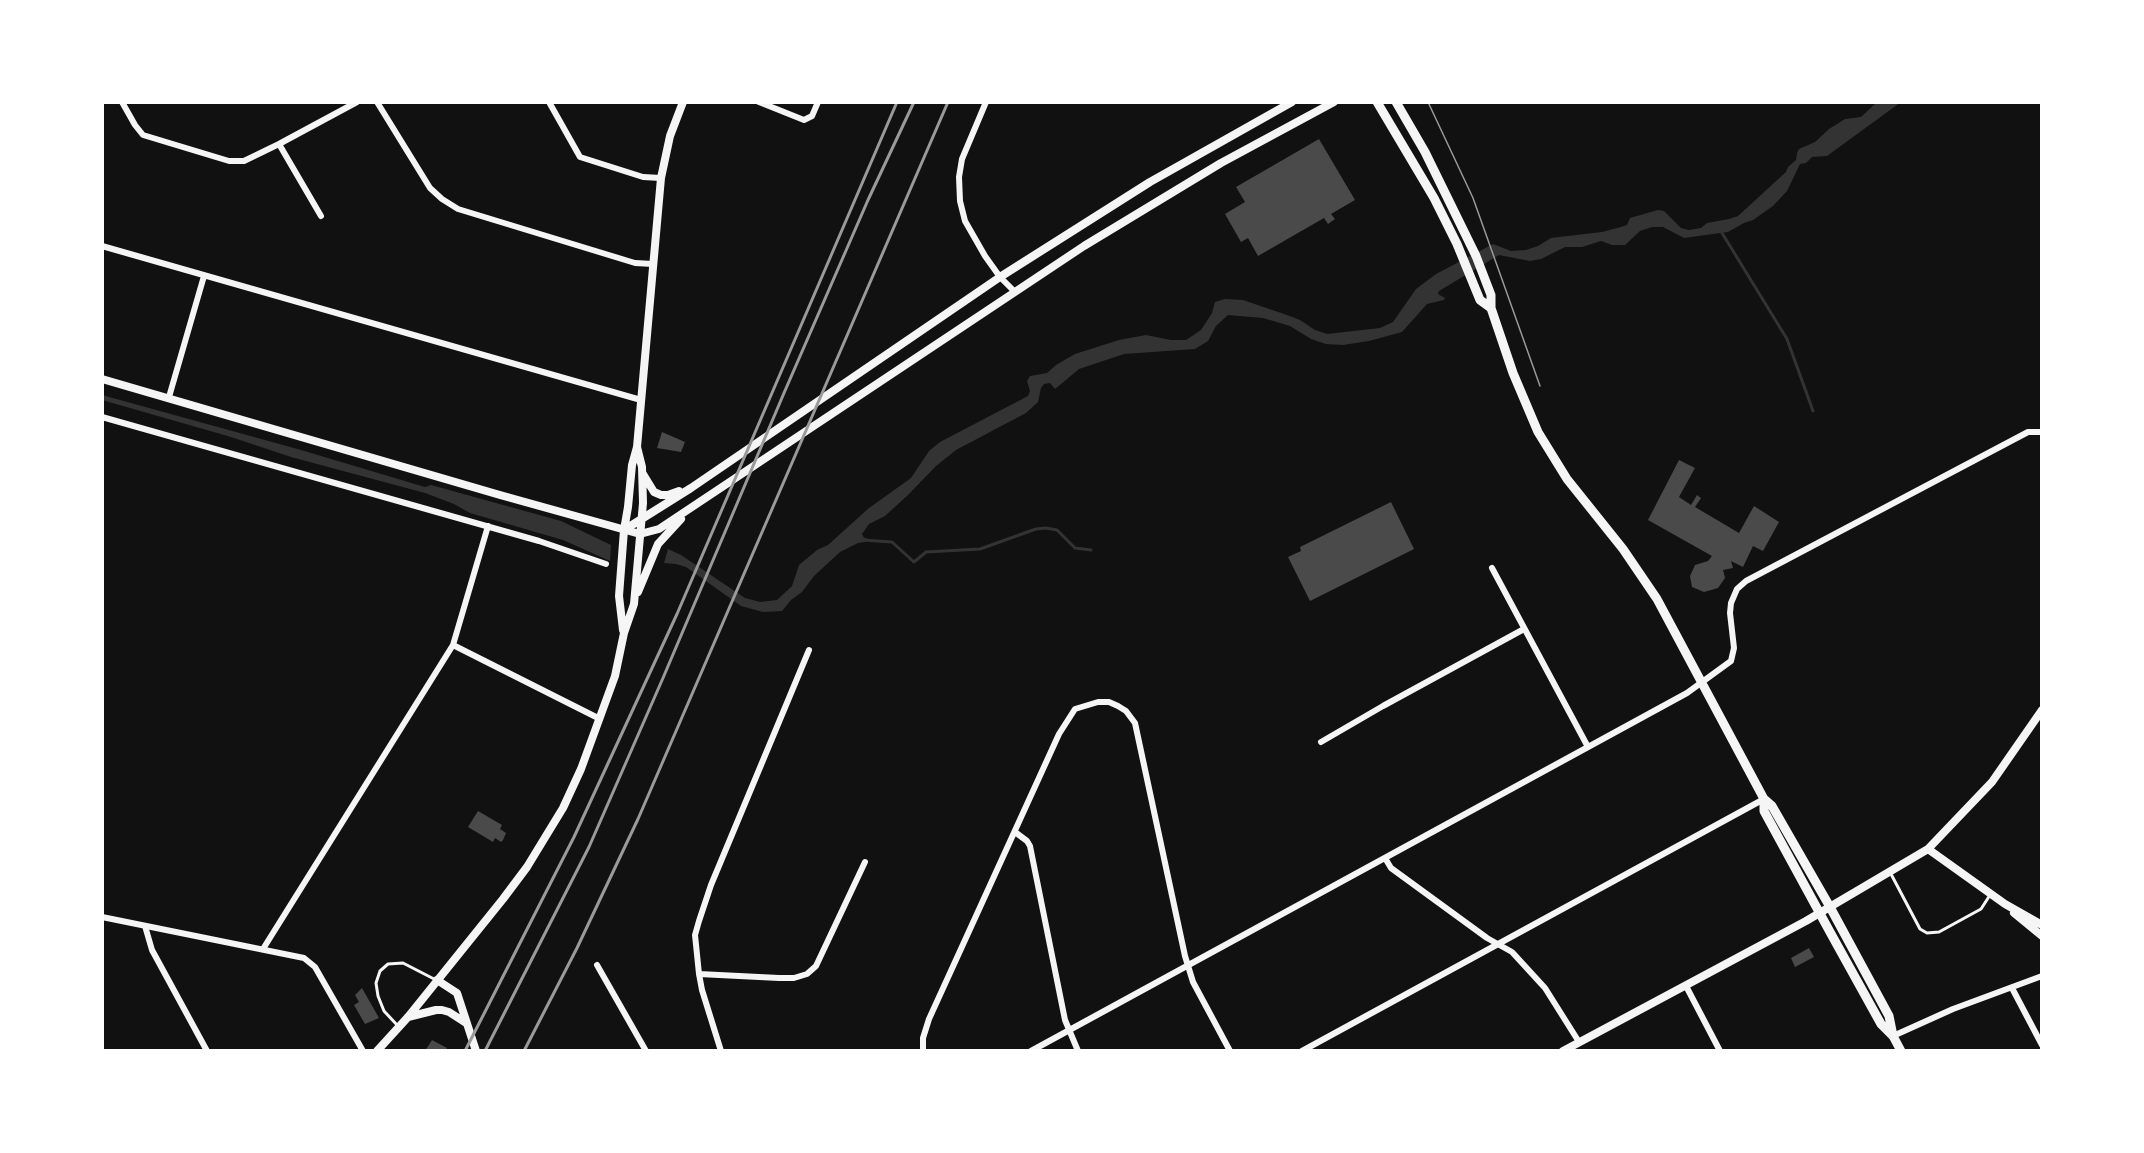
<!DOCTYPE html>
<style>
body{margin:0}
#map{position:relative;width:2144px;height:1153px;overflow:hidden;background:#111;font-family:Poppins,sans-serif}
canvas{display:block}
.frame{position:absolute;inset:0;border:104px solid #fff;pointer-events:none}
</style>
<div id="map">
<canvas width="2144" height="1153"></canvas>
<div class="frame"></div>
</div>
<script>
const context = document.querySelector('canvas').getContext('2d');
context.lineJoin = 'round';
function paint(path, color) {
  context.fillStyle = color;
  context.fill(path, 'evenodd');
}
function toPath(rows) {
  const path = new Path2D();
  for (const r of rows) {
    path.moveTo(r[0], r[1]);
    for (let i = 2; i < r.length; i += 2) path.lineTo(r[i], r[i + 1]);
  }
  return path;
}
function trace(path, color, width, dash) {
  context.strokeStyle = color;
  context.lineWidth = width;
  context.lineCap = dash ? 'butt' : 'round';
  context.setLineDash(dash || []);
  context.stroke(path);
}
const water = toPath([
 [1877,102,1901,102,1827,156,1812,157,1806,163,1800,164,1787,191,1773,206,1753,220,1744,223,1728,232,1684,238,1663,227,1652,227,1640,231,1625,245,1612,245,1601,241,1582,247,1565,247,1541,259,1530,261,1499,255,1439,291,1438,294,1445,298,1444,300,1427,304,1402,332,1369,341,1343,345,1326,344,1311,339,1290,326,1263,318,1228,315,1216,326,1208,341,1195,349,1124,354,1079,369,1055,389,1050,383,1044,384,1041,388,1038,402,1026,413,956,450,936,466,908,495,885,516,869,524,862,534,864,538,867,538,865,542,858,543,840,552,814,576,802,592,791,600,782,611,763,612,741,606,686,567,676,564,664,563,668,549,681,555,745,598,760,602,777,600,792,586,799,565,817,550,828,545,869,508,911,478,929,451,940,442,1028,396,1030,391,1027,381,1030,376,1047,373,1056,365,1075,354,1119,340,1146,335,1171,340,1186,340,1201,330,1212,313,1215,302,1225,299,1243,300,1287,315,1300,320,1315,330,1327,334,1380,328,1393,322,1416,289,1436,274,1493,244,1511,251,1526,250,1538,246,1551,238,1602,232,1621,227,1627,225,1630,218,1658,210,1664,211,1681,228,1689,230,1701,228,1707,223,1729,219,1738,216,1786,172,1788,167,1796,160,1797,153,1799,149,1815,142,1829,129,1845,119,1861,117],
 [102,395,301,450,425,487,431,485,561,521,611,545,610,561,563,540,470,513,454,504,425,493,291,457,231,437,102,400]
]);
const stream = toPath([
 [1722,233,1787,339,1813,411],
 [863,540,892,542,914,562,926,552,980,549,1036,529,1046,528,1057,530,1075,548,1091,550]
]);
const building = toPath([
 [1319,139,1355,200,1331,214,1335,219,1328,224,1324,218,1258,256,1248,238,1241,242,1225,214,1245,202,1236,187],
 [662,432,685,442,681,452,657,448],
 [1679,460,1695,468,1679,497,1691,505,1697,495,1701,498,1695,507,1739,533,1754,506,1779,522,1763,551,1753,546,1743,567,1731,561,1733,568,1723,570,1725,578,1718,588,1704,592,1692,587,1690,576,1695,565,1708,561,1712,556,1648,520],
 [1391,502,1414,549,1310,601,1288,557,1301,551,1300,547],
 [478,811,502,825,500,829,506,833,503,840,501,842,495,838,493,842,468,827],
 [1809,948,1814,957,1795,967,1791,958],
 [362,988,379,1018,365,1024,354,1005,359,1002,355,995],
 [432,1040,447,1048,445,1051,425,1051]
]);
const service = toPath([
 [1891,874,1920,929,1927,933,1939,932,1981,909,1990,895],
 [398,1026,384,1011,378,996,376,983,380,971,388,964,403,963,436,980]
]);
const minor = toPath([
 [122,102,135,125,143,135,229,161,244,161,279,144,357,102],
 [377,102,430,188,442,199,458,209,635,263,653,264],
 [549,102,580,157,643,177,661,178],
 [759,102,804,120,812,116,818,102],
 [986,102,962,159,959,177,960,201,965,221,985,256,1000,277,1014,291],
 [279,144,321,216],
 [102,246,641,400],
 [169,397,204,276],
 [102,417,539,541,606,564],
 [1492,568,1588,747],
 [453,645,600,719],
 [1321,742,1383,706,1524,629],
 [1015,832,1027,841,1030,846,1065,1020,1078,1051],
 [1385,858,1391,868,1487,938,1512,952,1545,988,1579,1042],
 [102,917,304,958,315,967,363,1051],
 [145,926,152,950,207,1051],
 [263,949,453,645,488,526],
 [597,965,646,1051],
 [699,974,779,978,794,978,807,974,816,966,865,862],
 [1686,986,1720,1051],
 [2012,988,2042,1045],
 [1893,1036,1953,1009,2042,976],
 [721,1051,702,990,699,974,695,935,699,921,711,885,809,650],
 [923,1051,923,1038,929,1019,1059,734,1075,709,1098,702,1109,702,1118,706,1126,711,1135,723,1185,956,1193,982,1230,1051],
 [1031,1051,1687,693,1731,661,1734,648,1730,613,1731,603,1737,589,1746,581,2028,432,2042,432],
 [1302,1051,1764,799]
]);
const tertiary = toPath([
 [102,379,500,495,640,534]
]);
const secondary = toPath([
 [643,474,654,492,661,495,668,495,679,491],
 [624,530,691,488,1000,277,1150,182,1292,102],
 [640,534,659,529,1084,246,1221,163,1334,102],
 [638,592,658,544,681,519],
 [623,630,619,596,624,530,628,507,632,465,637,447,661,178,670,136,683,102],
 [1928,849,2005,904,2042,925],
 [2014,913,2042,936],
 [437,980,457,993,476,1051],
 [408,1017,436,1010,442,1010,449,1012,466,1023],
 [377,1051,408,1017,503,899,527,867,563,808,581,769,615,676,624,633,634,604,643,503,642,467,637,447],
 [1563,1051,1806,921,1928,849,1992,782,2042,710]
]);
const primary = toPath([
 [1377,102,1434,198,1457,244,1480,300,1491,308],
 [1396,102,1425,152,1476,256,1491,295,1491,308,1513,373,1538,432,1567,479,1623,549,1657,599,1764,799,1772,806,1830,907,1889,1016,1893,1036,1901,1051],
 [1764,799,1764,811,1830,932,1881,1024,1893,1036]
]);
const tram = toPath([
 [1428,102,1473,198,1540,386]
]);
const rail = toPath([
 [465,1051,574,837,677,614,897,102],
 [485,1051,589,847,663,678,784,393,868,200,914,102],
 [524,1051,577,948,638,819,948,102]
]);
paint(water, '#333');
trace(stream, '#333', 3);
paint(building, '#4a4a4a');
trace(service, '#f5f5f5', 3);
trace(minor, '#f5f5f5', 6);
trace(tertiary, '#f5f5f5', 8);
trace(secondary, '#f5f5f5', 8);
trace(primary, '#f5f5f5', 9);
trace(tram, '#9a9a9a', 1.5);
trace(rail, '#9a9a9a', 3);
</script>
